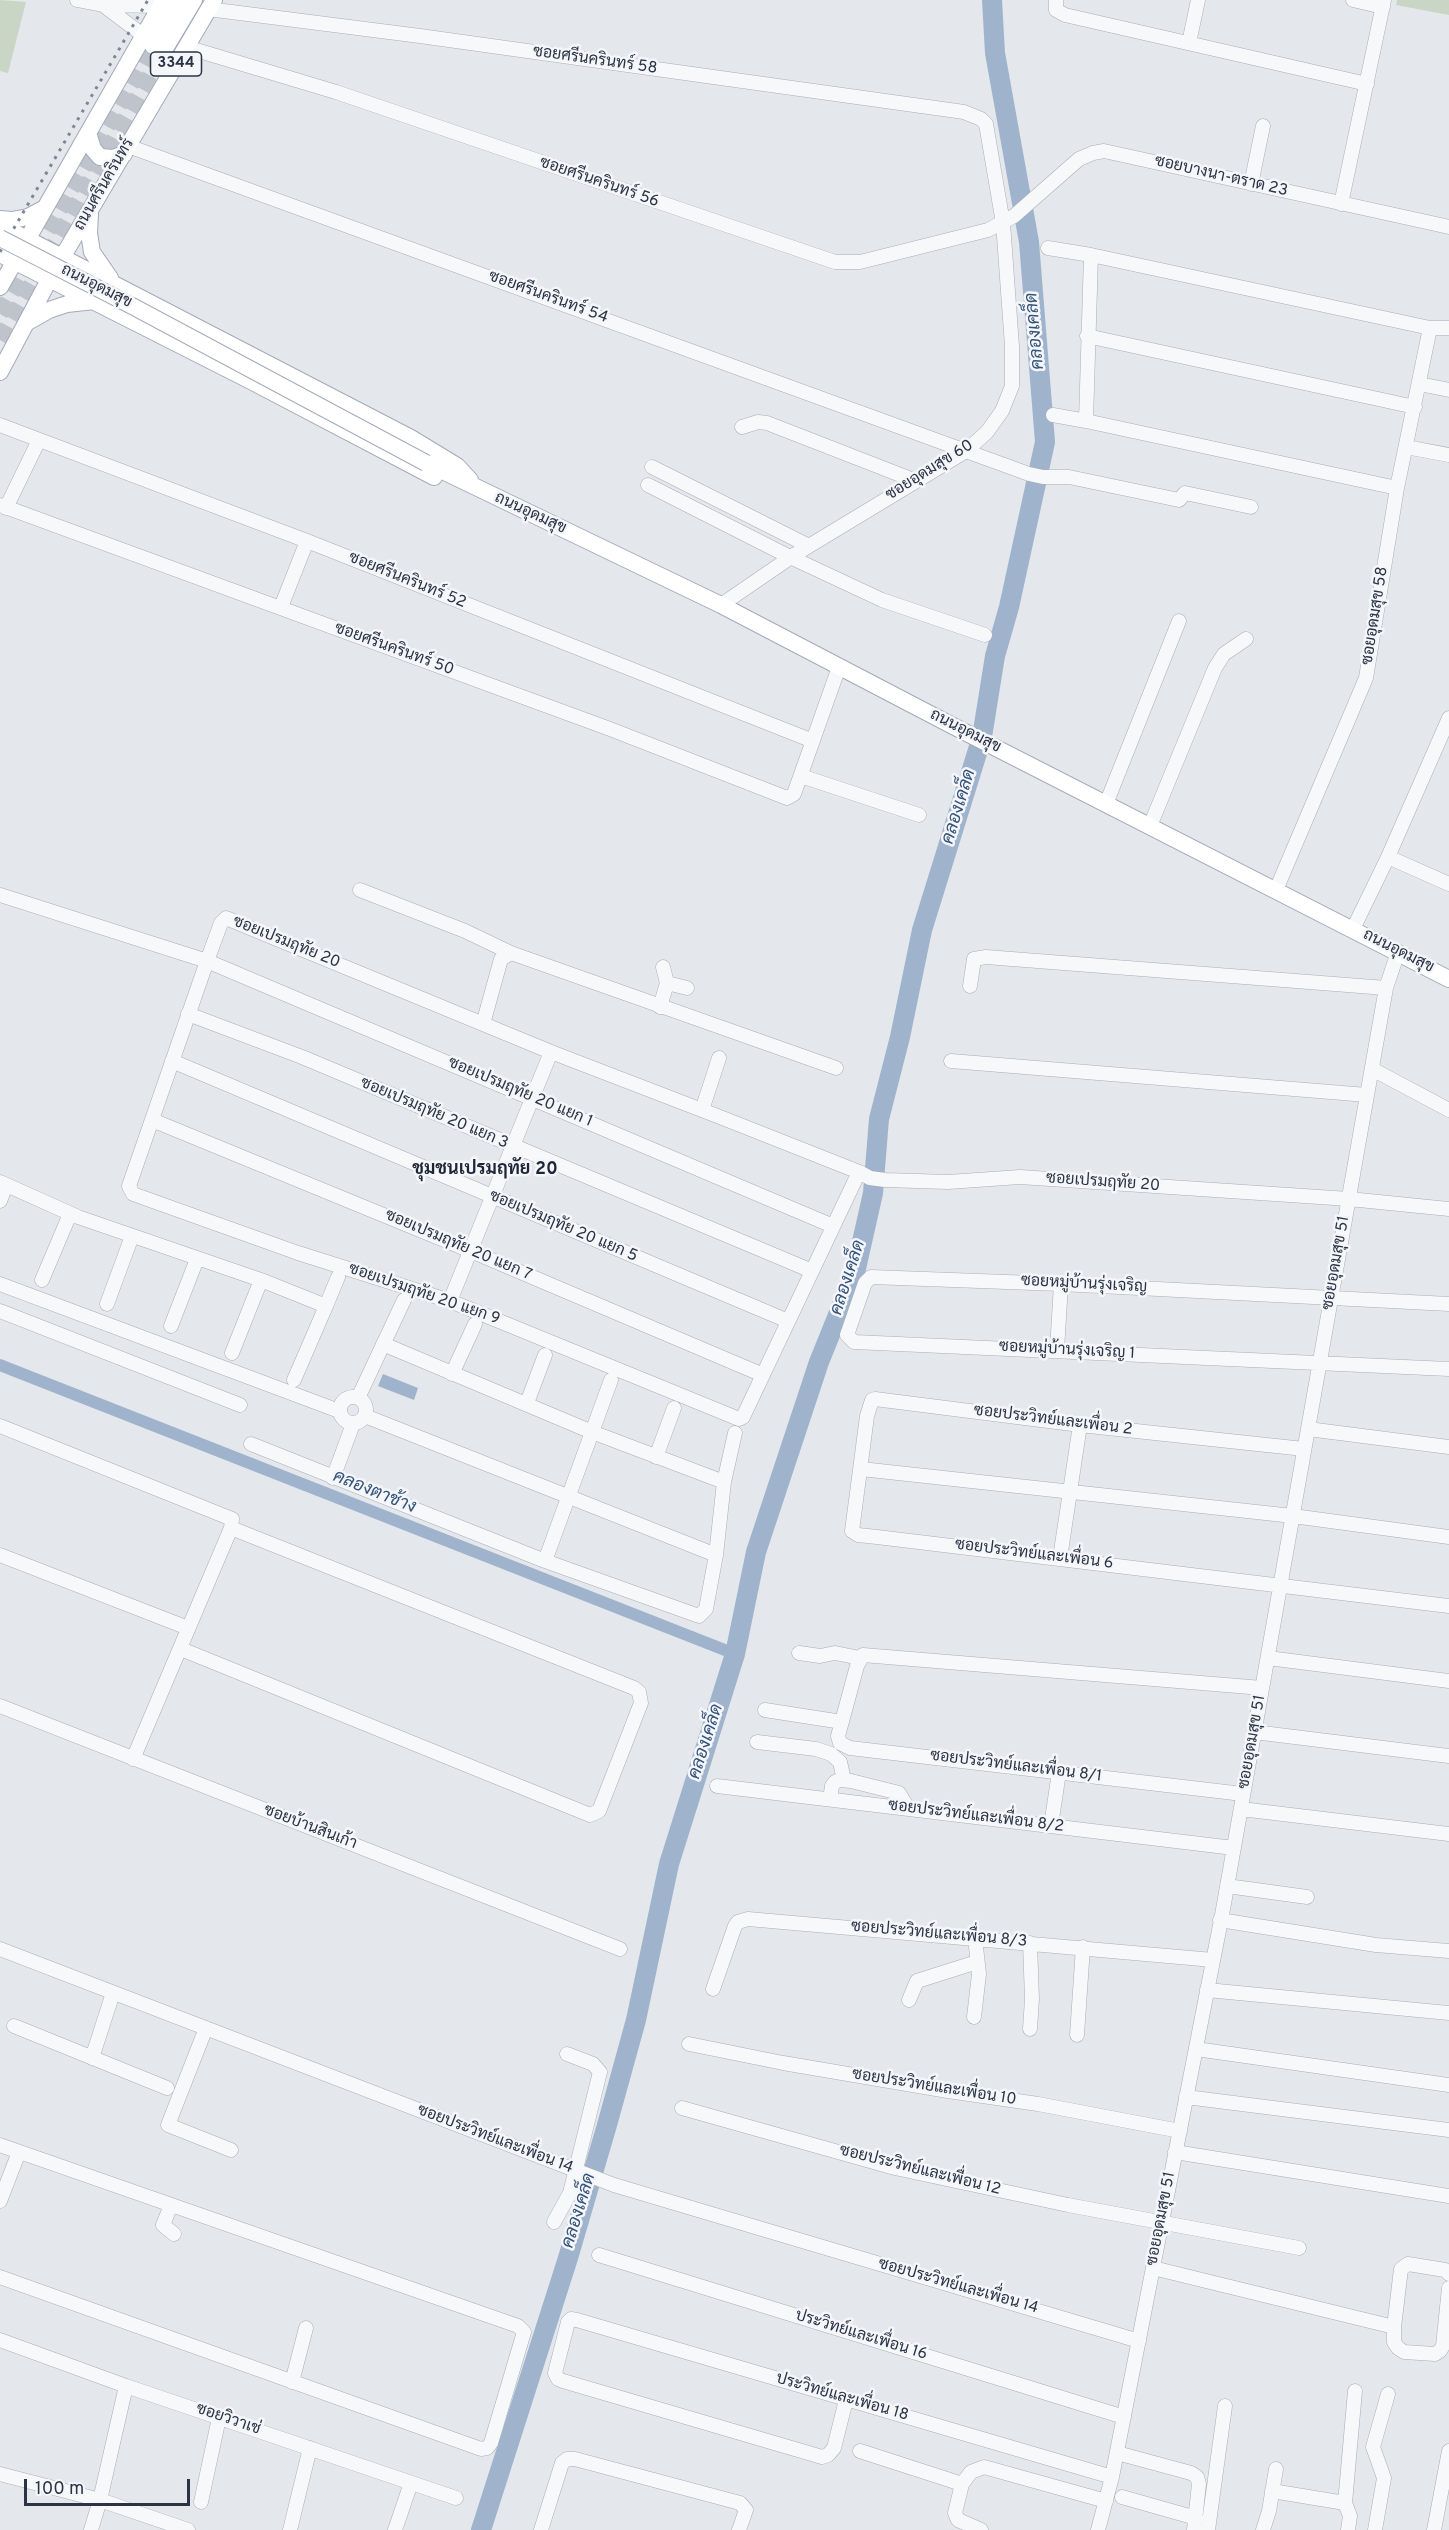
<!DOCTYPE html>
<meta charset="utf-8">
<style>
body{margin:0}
#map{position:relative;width:1449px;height:2530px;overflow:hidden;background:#e4e7ec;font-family:Overpass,sans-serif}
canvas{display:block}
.scale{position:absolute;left:24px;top:2479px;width:166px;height:27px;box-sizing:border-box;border:3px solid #2b3445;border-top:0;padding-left:8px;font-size:18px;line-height:21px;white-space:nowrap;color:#2b3445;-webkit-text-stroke:4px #f4f6f9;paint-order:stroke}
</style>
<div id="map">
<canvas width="1449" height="2530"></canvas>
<div class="scale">100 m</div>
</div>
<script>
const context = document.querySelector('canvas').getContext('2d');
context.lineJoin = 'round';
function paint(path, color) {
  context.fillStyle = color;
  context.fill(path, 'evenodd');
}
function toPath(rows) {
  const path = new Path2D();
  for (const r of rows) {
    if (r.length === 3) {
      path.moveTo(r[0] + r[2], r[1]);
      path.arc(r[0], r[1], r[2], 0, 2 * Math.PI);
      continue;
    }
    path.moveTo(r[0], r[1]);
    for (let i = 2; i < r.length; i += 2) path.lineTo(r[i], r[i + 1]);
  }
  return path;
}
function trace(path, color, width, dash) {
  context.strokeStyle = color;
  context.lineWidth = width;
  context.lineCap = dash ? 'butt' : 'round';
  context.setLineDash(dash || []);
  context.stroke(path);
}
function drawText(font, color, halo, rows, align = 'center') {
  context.font = font + ' Overpass,Sarabun,sans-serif';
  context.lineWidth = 5;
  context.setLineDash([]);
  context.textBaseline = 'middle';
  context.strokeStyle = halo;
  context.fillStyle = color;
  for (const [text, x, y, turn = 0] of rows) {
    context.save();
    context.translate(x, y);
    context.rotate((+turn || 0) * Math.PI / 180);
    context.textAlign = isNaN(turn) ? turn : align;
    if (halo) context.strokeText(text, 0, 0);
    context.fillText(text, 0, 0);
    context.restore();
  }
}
const green = toPath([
 [0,0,26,2,8,73,0,71],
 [1397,0,1449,0,1449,15,1396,5]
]);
const water = toPath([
 [383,1374,418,1388,414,1400,378,1386]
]);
const canal = toPath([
 [0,1365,735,1654]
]);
const river = toPath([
 [481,2530,568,2258,607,2125,636,2020,669,1864,735,1654,756,1552,819,1362,855,1273,873,1193,879,1119,900,1037,922,930,982,737,995,656,1009,607,1045,442,1029,242,995,53,992,0]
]);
const majorTunnel = toPath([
 [0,314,153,46],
 [0,340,163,52]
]);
const minor = toPath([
 [77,0,103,5,161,6],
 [1056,0,1056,10,1065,15,1367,84],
 [1353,0,1383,7],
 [103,5,144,36],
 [208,9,420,36,964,112,981,119,986,124,1003,223,1012,346,1012,386,1002,411,987,432,966,451,794,555,721,605],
 [1189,43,1198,0],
 [186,47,336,92,835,262,860,262,988,230,1014,216,1079,159,1093,153,1104,151,1449,227],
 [128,146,1029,474,1043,477,1069,477,1179,500,1185,493,1251,507],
 [1251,184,1263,126],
 [1341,204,1384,0],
 [1048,248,1091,255],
 [1087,336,1415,407],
 [1419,384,1449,390],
 [1053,415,1086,421],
 [0,425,307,541,813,741],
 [742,427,758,422,767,423,916,481],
 [1406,447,1449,455],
 [652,467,809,546],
 [648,485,790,557,882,600,985,635],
 [1397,488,1086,421,1091,255,1430,328,1449,328],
 [0,505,610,729,787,798,794,794,839,667],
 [6,508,39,440],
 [281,607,307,541],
 [801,776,919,815],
 [1106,804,1179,621],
 [1150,826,1215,668,1224,654,1246,639],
 [1388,857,1449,718],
 [360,890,465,931,511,953],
 [1276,890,1366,678,1397,488,1430,328],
 [0,895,207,961,833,1226],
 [1353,929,1388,857,1449,884],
 [667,983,687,988],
 [970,986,974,959,986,957,1386,988],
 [660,1007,667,983,663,967],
 [188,1014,302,1057,812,1271],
 [483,1024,501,959,511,953,836,1068],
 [172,1061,788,1321],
 [951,1061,1367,1095],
 [1372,1069,1449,1110],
 [702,1110,719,1058],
 [152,1120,471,1251,763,1375],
 [859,1172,743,1417,739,1419,450,1301,298,1253,133,1194,129,1186,207,961,221,923,226,918,551,1052,720,1117,859,1172,870,1178,885,1180,948,1182,1020,1177,1349,1199,1449,1209],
 [0,1182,78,1217,261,1280,326,1306,294,1380],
 [0,1201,6,1185],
 [42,1280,70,1214],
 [0,1284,339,1411],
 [450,1301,551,1052],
 [107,1304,132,1236],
 [1449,1304,1061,1284,871,1277,865,1283,847,1335,854,1342,1449,1369],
 [326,1306,338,1277],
 [0,1311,240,1405],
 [171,1326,197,1259],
 [383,1344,592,1432,724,1482],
 [1057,1350,1061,1284],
 [232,1353,261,1280],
 [452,1374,475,1324],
 [353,1410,13],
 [358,1398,404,1300],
 [527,1403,545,1355],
 [365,1416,716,1555],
 [0,1426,232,1519,231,1528,133,1759],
 [1308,1429,1449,1447],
 [251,1444,545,1561,699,1616,706,1609,716,1555,724,1482,735,1433],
 [1304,1449,1080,1425,875,1399,872,1400,867,1416,852,1531,858,1535,877,1537,1449,1606],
 [656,1457,674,1408],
 [861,1469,1293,1516,1449,1537],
 [333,1478,353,1424],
 [0,1555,188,1628],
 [1060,1558,1080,1425],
 [545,1561,611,1380],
 [181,1649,590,1815,599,1811,641,1703,639,1692,634,1688,231,1528],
 [799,1653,820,1656,835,1653,860,1658],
 [1268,1658,1449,1681],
 [0,1706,620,1949],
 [765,1710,842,1722],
 [1254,1732,1449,1756],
 [757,1742,816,1749,831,1754,840,1762,844,1780],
 [717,1786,1234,1848],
 [1243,1794,850,1748,840,1743,838,1736,857,1666,863,1655,1262,1688],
 [830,1799,832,1786,835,1782,840,1780,851,1781,899,1793,908,1808],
 [1241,1809,1449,1834],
 [1051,1826,1059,1772],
 [1227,1886,1307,1897],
 [1220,1920,1376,1945,1449,1951],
 [0,1949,614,2185,1139,2341],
 [713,1989,735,1926,738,1922,748,1919,1213,1960],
 [1207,1990,1449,2013],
 [909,2000,917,1981,977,1962],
 [974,2017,979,1974,975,1938],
 [14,2026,167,2088],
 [206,2028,168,2125,231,2150],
 [1030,2029,1032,1999,1030,1943],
 [1077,2035,1083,1947],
 [689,2044,783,2063,948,2091,1038,2104,1180,2131],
 [1196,2049,1449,2085],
 [92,2058,113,1993],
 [1186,2097,1449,2130],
 [682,2108,895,2168,1068,2205,1299,2248],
 [0,2145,518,2326,524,2332,491,2443,487,2448,481,2449,0,2277],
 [1175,2152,1449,2196],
 [0,2201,19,2152],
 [171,2205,163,2225,174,2234],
 [554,2222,570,2193,600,2072,593,2064,567,2054],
 [599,2255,1124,2417],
 [1153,2268,1394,2327],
 [1449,2274,1445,2270,1408,2264,1401,2269,1394,2327,1394,2342,1398,2348,1404,2352,1435,2354,1440,2351,1443,2346,1449,2288],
 [0,2340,126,2386,456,2498],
 [292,2382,306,2328],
 [846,2400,834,2448,828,2455,822,2457,563,2381,558,2379,555,2373,568,2322,571,2319,577,2320,1112,2477],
 [860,2451,962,2484,971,2472,984,2467,1106,2501],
 [1117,2453,1191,2473,1197,2477,1199,2484,1194,2530],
 [0,2474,100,2500,188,2530],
 [962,2484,955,2513,958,2520,981,2530],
 [1272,2491,1345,2503],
 [1122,2497,1196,2518],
 [201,2502,219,2418],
 [91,2530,100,2500,126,2386],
 [290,2530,310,2448],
 [395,2530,411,2483],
 [541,2530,562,2463,567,2459,575,2459,740,2503,746,2510,739,2530],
 [1098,2530,1112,2477,1222,1915,1386,988,1398,952],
 [1208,2530,1225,2406],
 [1263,2530,1269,2511,1276,2469],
 [1348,2530,1350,2516,1345,2503,1355,2391],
 [1375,2530,1384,2478,1373,2447,1388,2394],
 [1434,2530,1449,2451]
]);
const major = toPath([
 [153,46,180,0],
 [163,52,194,0],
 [88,133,93,149,100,157,113,158,124,154],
 [90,214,89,233,92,252,110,278],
 [0,219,12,220,28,217,45,208],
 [0,225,411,438,457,466,470,480],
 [0,254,251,381,434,477],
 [0,287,164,0],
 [26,323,49,310,67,304,94,301],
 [0,372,50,278,214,0],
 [426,463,721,605,953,726,1449,979]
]);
const rail = toPath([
 [0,252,148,0]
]);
const majorBridge = toPath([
 [0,238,134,307,426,463]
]);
const shields = [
 [176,64,51]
];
const shieldNames = [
 ["3344",176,64]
];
const streetNames = [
 ["ซอยศรีนครินทร์ 58",595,61,8],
 ["ซอยบางนา-ตราด 23",1221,177,13],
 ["ซอยศรีนครินทร์ 56",599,183,19],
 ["ถนนศรีนครินทร์",105,185,-60],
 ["ถนนอุดมสุข",96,287,27],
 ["ซอยศรีนครินทร์ 54",548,298,20],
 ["ซอยอุดมสุข 60",930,471,-32],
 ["ถนนอุดมสุข",530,514,25],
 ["ซอยศรีนครินทร์ 52",407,581,22],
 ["ซอยอุดมสุข 58",1376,616,-81],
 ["ซอยศรีนครินทร์ 50",394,650,20],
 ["ถนนอุดมสุข",965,732,27],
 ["ซอยเปรมฤทัย 20",286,943,22],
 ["ถนนอุดมสุข",1398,952,27],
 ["ซอยเปรมฤทัย 20 แยก 1",520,1093,23],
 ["ซอยเปรมฤทัย 20 แยก 3",434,1114,23],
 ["ซอยเปรมฤทัย 20",1103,1183,4],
 ["ซอยเปรมฤทัย 20 แยก 5",563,1227,23],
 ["ซอยเปรมฤทัย 20 แยก 7",458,1246,23],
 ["ซอยอุดมสุข 51",1337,1263,-80],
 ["ซอยหมู่บ้านรุ่งเจริญ",1084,1285,3],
 ["ซอยเปรมฤทัย 20 แยก 9",424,1295,19],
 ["ซอยหมู่บ้านรุ่งเจริญ 1",1067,1351,3],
 ["ซอยประวิทย์และเพื่อน 2",1053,1421,7],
 ["ซอยประวิทย์และเพื่อน 6",1034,1555,7],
 ["ซอยอุดมสุข 51",1253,1742,-80],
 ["ซอยประวิทย์และเพื่อน 8/1",1016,1767,7],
 ["ซอยประวิทย์และเพื่อน 8/2",976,1817,7],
 ["ซอยบ้านสินเก้า",310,1828,21],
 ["ซอยประวิทย์และเพื่อน 8/3",939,1935,5],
 ["ซอยประวิทย์และเพื่อน 10",934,2088,9],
 ["ซอยประวิทย์และเพื่อน 14",495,2140,21],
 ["ซอยประวิทย์และเพื่อน 12",920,2171,14],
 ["ซอยอุดมสุข 51",1162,2219,-79],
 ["ซอยประวิทย์และเพื่อน 14",958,2287,16],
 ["ประวิทย์และเพื่อน 16",861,2336,17],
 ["ประวิทย์และเพื่อน 18",842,2398,16],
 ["ซอยวิวาเช่",228,2420,19]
];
const waterNames = [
 ["คลองเคล็ด",1036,331,-95],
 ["คลองเคล็ด",960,807,-73],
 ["คลองเคล็ด",849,1278,-72],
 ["คลองตาช้าง",374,1493,22],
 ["คลองเคล็ด",707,1742,-72],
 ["คลองเคล็ด",580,2211,-73]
];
const neighbourhoodNames = [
 ["ชุมชนเปรมฤทัย 20",485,1170]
];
paint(green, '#c9d6c5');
paint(water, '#9fb4cc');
trace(canal, '#9fb4cc', 12);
trace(river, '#9fb4cc', 20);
trace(majorTunnel, '#bfc3cb', 16, [16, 8]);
trace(minor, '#a9aeb7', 15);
trace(major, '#a3abb8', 18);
trace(minor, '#f7f8fa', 14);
trace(major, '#fff', 16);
trace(rail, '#7d8696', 3, [3, 6]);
trace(majorBridge, '#a3abb8', 18, []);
trace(majorBridge, '#fff', 16);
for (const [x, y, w] of shields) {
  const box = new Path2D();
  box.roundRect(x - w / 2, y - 12, w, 24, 4.5);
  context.fillStyle = '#f4f6f9';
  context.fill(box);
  trace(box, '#2b3445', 1.5);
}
drawText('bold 15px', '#2b3445', null, shieldNames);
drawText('16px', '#2b3445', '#f4f6f9', streetNames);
drawText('italic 18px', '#34527a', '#f4f6f9', waterNames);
drawText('bold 18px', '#1d2536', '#f4f6f9', neighbourhoodNames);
</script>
